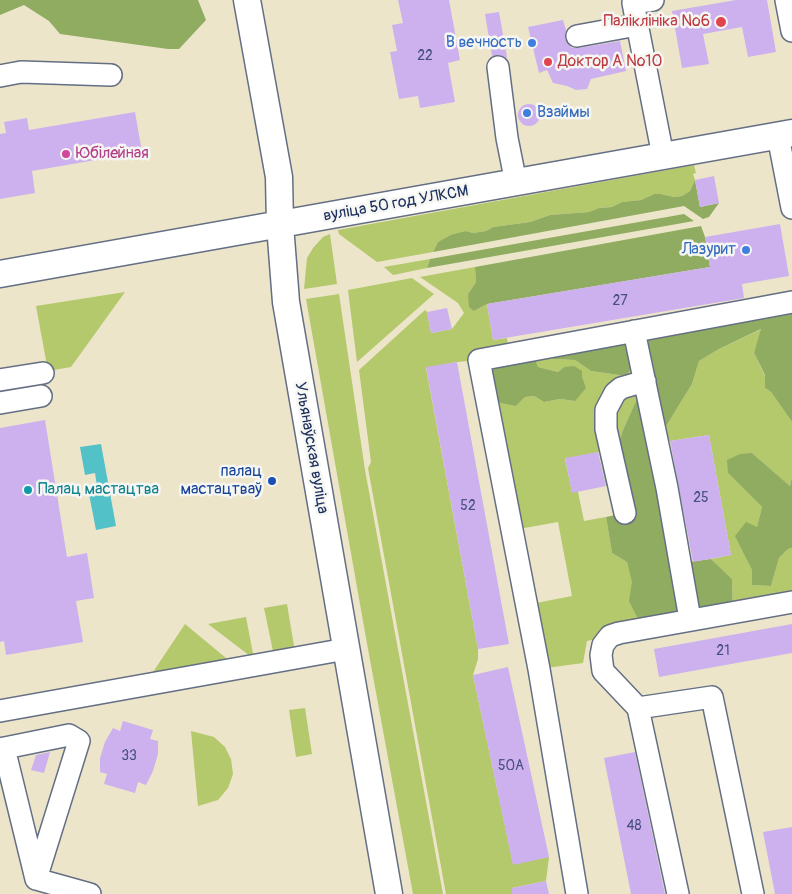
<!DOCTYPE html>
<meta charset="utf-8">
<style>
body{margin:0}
canvas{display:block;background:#ece5ca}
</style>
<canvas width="792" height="894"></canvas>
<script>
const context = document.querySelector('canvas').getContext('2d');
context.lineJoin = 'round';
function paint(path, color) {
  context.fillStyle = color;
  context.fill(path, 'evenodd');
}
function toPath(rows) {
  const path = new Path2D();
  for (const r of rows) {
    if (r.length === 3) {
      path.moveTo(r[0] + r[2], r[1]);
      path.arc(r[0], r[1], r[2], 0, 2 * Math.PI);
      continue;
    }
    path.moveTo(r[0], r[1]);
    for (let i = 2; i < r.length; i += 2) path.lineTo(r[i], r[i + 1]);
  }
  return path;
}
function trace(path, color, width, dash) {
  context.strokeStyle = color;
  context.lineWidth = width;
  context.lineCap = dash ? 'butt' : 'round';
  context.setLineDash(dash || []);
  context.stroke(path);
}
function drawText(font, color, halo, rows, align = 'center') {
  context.font = font + ' Pangolin,sans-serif';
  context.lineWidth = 5;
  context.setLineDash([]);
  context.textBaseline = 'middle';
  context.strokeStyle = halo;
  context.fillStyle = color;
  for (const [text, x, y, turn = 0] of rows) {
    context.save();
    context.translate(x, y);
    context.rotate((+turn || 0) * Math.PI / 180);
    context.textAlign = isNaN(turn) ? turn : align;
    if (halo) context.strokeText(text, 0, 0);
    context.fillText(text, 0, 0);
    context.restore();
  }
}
const green = toPath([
 [694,165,696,173,693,174,695,180,690,191,682,196,674,197,661,194,654,194,641,200,622,202,612,207,599,208,589,212,550,215,530,222,493,227,486,231,473,233,466,231,438,242,433,252,377,262,339,234,338,230],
 [330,234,337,284,304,289,307,258,313,248,323,237],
 [430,259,427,268,393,275,384,267],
 [475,267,476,282,468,294,474,311,487,304,493,340,507,338,516,406,525,397,534,396,544,402,560,399,575,401,564,367,558,372,538,367,534,356,528,351,554,359,575,360,591,371,626,376,631,369,645,381,623,430,613,460,618,483,606,486,599,452,565,459,572,492,578,492,584,521,606,517,612,553,627,562,646,628,587,641,583,663,539,669,526,605,572,596,558,522,513,530,479,360,457,362,426,368,478,649,478,659,473,675,513,864,549,857,546,881,512,888,513,894,446,894,368,468,371,462,359,370,425,310,427,312,431,333,452,329,464,313,458,303,420,277],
 [412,278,434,294,357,362,348,290],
 [125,292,71,367,48,371,36,306],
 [339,294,365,470,443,894,413,894,366,638,306,299],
 [762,329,754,353,765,376,765,388,771,392,792,422,792,477,790,486,752,453,728,473,762,507,757,527,744,553,752,570,752,585,771,586,779,558,788,549,792,548,792,602,733,612,732,579,711,559,731,555,709,435,670,441,657,441,692,384,699,361,719,349],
 [287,604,295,652,274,656,264,608],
 [246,617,254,659,208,624],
 [185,624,232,663,149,678],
 [305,708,312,754,296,757,289,710],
 [191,731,214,737,225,747,231,759,233,774,228,788,218,800,198,806]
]);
const forest = toPath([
 [0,0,198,0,206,20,179,49,168,49,60,34,49,21,24,5,0,15],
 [695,180,700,207,719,203,709,217,703,219,684,206,433,252,438,242,451,235,466,231,473,233,486,231,493,227,530,222,550,215,589,212,599,208,612,207,622,202,641,200,654,194,661,194,674,197,682,196,690,191],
 [684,214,694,221,427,268,430,259],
 [701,226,705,237,710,267,487,304,474,311,469,307,468,294,476,282,475,267],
 [792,302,792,422,771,392,765,388,765,375,754,353,761,329,719,349,699,361,692,384,657,441,680,563,711,559,732,579,733,612,646,628,636,615,629,601,632,582,627,562,612,553,606,517,625,513,613,460,623,430,645,381,631,369,626,376,591,371,575,360,554,359,544,356],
 [534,356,538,367,558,372,564,367,574,366,582,371,582,377,586,388,575,401,560,399,544,402,534,396,525,397,516,406,497,402,491,386,492,371,499,364],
 [752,453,790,486,792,477,792,548,788,549,779,558,771,586,752,585,752,570,735,536,746,522,757,527,762,507,728,473,727,460,740,454]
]);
const water = toPath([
 [101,444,116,526,96,530,89,494,98,492,95,473,85,475,80,447]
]);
const building = toPath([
 [398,0,449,0,460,60,448,63,455,102,420,108,418,96,399,99,390,52,397,51,392,25,403,23],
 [736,0,767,0,776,52,748,57,742,27,703,34,709,64,682,68,672,11],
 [499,12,507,57,506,58,497,55,492,56,485,14],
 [563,20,566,30,565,39,568,44,572,48,579,48,620,41,626,71,591,79,587,89,576,90,567,86,553,83,547,70,539,73,528,27],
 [529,115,11],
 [135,112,142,152,32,171,35,193,0,199,0,134,6,133,4,122,27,118,29,130],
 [714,176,719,203,700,207,695,180],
 [780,224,789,276,742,284,744,298,493,340,487,304,710,267,705,237],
 [447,308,452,329,431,333,427,312],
 [457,362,509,644,478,649,426,367],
 [45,420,67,557,87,553,94,598,76,601,83,642,6,655,4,641,0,642,0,428],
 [709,435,731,555,693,562,670,441],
 [598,452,606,486,572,493,565,458],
 [792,624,792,653,659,677,654,649],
 [508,667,549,857,513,865,473,675],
 [123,721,153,730,150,739,158,741,158,754,153,771,146,785,138,782,135,793,104,784,107,774,100,772,100,758,105,742,113,728,120,731],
 [50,752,44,773,31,770,36,755],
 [635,752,665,894,631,894,604,758],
 [792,827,792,894,775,894,763,832],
 [546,881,549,894,512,894,512,888]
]);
const minor = toPath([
 [653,0,633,3,663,156],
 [786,0,792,31],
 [577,36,637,25],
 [498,67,507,138,516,183],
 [0,76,21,72,111,75],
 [778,136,792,208],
 [634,331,667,488,690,619],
 [0,380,43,373],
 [0,403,41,396],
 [625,513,606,429,606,410,615,393,621,388,645,381],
 [638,708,712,697,753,894],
 [0,711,346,649],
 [4,748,36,879],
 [0,749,69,735,79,741,36,879,90,894],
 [577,894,539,669,479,360,792,302],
 [678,894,638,708,603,671,601,655,603,645,610,636,619,633,792,602]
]);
const major = toPath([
 [247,0,279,177,280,225,286,302,389,894],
 [0,274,792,133]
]);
const markers = [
 [721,22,6,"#e0444e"],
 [532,43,5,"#3f7fe0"],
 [548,62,5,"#e0444e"],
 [527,113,5,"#3f7fe0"],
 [66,154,5,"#d1479c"],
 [746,250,5,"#3f7fe0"],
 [272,481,5,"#1a4fb4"],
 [28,490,5,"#0f9aa8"]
];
const numberNames = [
 ["22",425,56],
 ["27",620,301],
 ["25",701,498],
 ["52",468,506],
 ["21",723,651],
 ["33",129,756],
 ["50А",511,766],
 ["48",634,826]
];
const healthNames = [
 ["Паліклініка №6",710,22],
 ["Доктор А №10",558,62,"left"]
];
const shopNames = [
 ["В вечность",522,43],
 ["Взаймы",537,113,"left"],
 ["Лазурит",736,250]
];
const hotelNames = [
 ["Юбілейная",76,154]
];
const streetNames = [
 ["вуліца 50 год УЛКСМ",396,204,-10],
 ["Ульянаўская вуліца",311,448,80]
];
const transitNames = [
 ["палац",262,472],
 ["мастацтваў",262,490]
];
const cultureNames = [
 ["Палац мастацтва",38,490]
];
paint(green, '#b4c86c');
paint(forest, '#8fac60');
paint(water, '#53c1c8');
paint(building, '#cdb1ef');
trace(minor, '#646f84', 24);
trace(major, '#646f84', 29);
trace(minor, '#fff', 21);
trace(major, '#fff', 26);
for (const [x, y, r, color] of markers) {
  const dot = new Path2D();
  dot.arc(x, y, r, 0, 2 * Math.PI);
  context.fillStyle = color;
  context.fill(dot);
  trace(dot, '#f6f6f2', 2);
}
drawText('14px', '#485082', null, numberNames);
drawText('16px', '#be3a42', '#f6f6f2', healthNames, 'right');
drawText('16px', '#366cbe', '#f6f6f2', shopNames, 'right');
drawText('16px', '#b23c85', '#f6f6f2', hotelNames, 'left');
drawText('16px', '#1b2f5e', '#f6f6f2', streetNames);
drawText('16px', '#164399', '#f6f6f2', transitNames, 'right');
drawText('16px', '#0d838f', '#f6f6f2', cultureNames, 'left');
</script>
